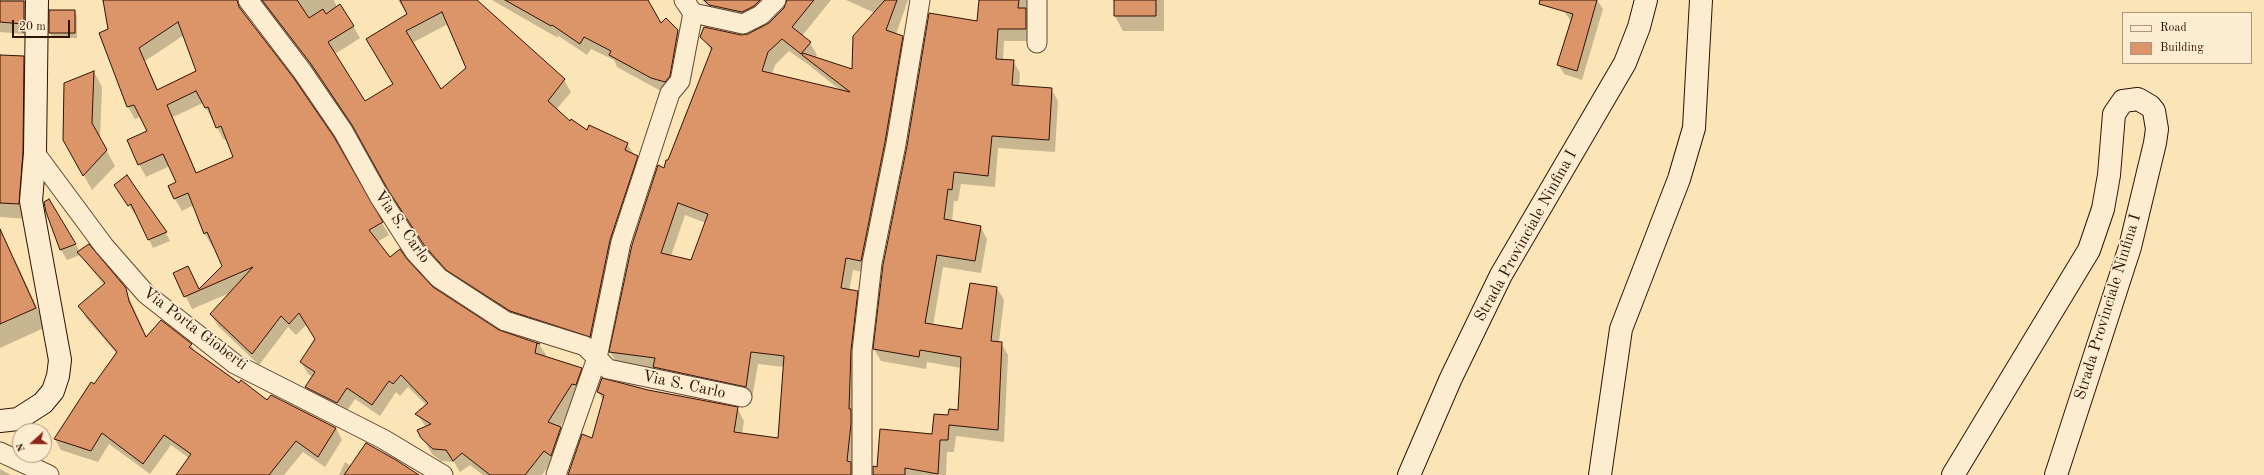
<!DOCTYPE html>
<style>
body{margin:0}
#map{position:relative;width:2264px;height:475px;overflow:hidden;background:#fbe4b6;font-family:"Old Standard TT",serif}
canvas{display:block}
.legend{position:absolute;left:2122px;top:12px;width:130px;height:52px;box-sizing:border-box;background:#fcedd0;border:1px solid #ab957f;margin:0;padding:5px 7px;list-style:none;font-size:12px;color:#311206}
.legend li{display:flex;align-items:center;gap:8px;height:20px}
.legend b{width:20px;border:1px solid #ab957f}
.north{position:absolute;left:12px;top:423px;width:40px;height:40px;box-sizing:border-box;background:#fcedd0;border:1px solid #ab957f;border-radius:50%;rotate:249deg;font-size:11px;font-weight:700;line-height:16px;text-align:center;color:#311206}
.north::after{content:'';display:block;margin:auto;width:14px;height:18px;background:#8f2418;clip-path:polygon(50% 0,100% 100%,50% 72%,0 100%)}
.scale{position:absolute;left:12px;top:20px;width:58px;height:18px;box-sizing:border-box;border:2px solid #311206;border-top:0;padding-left:5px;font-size:12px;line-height:14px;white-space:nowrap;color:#311206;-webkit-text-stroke:3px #fcedd0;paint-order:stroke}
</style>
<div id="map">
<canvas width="2264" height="475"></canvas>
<ul class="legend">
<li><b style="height:5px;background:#fcedd0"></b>Road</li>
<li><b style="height:11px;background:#dc9469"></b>Building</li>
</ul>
<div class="north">N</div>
<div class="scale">20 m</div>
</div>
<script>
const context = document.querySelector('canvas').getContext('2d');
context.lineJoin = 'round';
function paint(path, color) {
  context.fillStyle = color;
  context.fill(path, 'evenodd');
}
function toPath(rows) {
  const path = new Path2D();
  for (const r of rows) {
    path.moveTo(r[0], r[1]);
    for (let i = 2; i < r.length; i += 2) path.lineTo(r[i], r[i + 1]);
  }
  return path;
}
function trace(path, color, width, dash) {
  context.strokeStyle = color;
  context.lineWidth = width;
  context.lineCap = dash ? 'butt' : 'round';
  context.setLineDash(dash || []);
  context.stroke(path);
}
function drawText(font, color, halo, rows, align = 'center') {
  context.font = font + ' "Old Standard TT",serif';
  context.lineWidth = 3.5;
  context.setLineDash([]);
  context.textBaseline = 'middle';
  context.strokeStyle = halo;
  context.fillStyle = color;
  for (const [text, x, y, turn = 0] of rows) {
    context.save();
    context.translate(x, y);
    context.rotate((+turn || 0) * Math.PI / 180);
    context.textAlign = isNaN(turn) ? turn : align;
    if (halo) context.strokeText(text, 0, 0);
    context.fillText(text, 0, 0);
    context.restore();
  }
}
const shadow = toPath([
 [0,0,37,0,29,42,24,34,0,32],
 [104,0,334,0,337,8,353,26,360,38,335,54,365,102,395,84,408,15,398,0,476,0,564,80,571,92,556,110,570,122,587,132,627,144,644,169,597,348,518,323,454,282,432,258,397,203,359,135,319,77,265,6,255,1,248,4,244,14,333,137,389,235,377,242,390,259,406,260,432,288,499,331,539,344,546,355,543,357,581,369,588,381,560,427,568,440,542,475,483,475,470,465,460,472,454,462,441,461,432,454,418,430,426,427,417,414,427,406,408,387,400,396,396,392,380,416,355,399,344,415,313,399,306,387,313,377,308,374,301,362,316,339,307,324,296,335,288,327,259,365,218,326,211,314,232,292,192,309,174,273,188,267,200,290,224,266,214,244,212,246,205,234,194,205,182,211,175,199,177,183,170,166,146,177,139,164,129,141,148,132,140,117,135,119,128,107,100,34,109,30],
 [448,24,467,68,440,90,412,43],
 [184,35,197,72,158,90,145,61],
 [203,103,224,140,227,139,234,157,197,174,173,117],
 [492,0,647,0,661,24,678,31,685,44,672,94,659,90,617,67,614,60,591,49,587,55,557,35,558,38],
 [702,0,831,0,802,36,810,43,817,55,815,58,853,71,875,13,846,0,908,0,896,34,902,36,909,49,868,273,853,270,849,291,857,292,864,305,858,475,569,475,593,440,603,401,598,391,648,391,737,408,744,421,742,434,779,439,785,367,758,364,752,399,661,379,618,365,610,352,633,245,669,162,712,52,702,36,748,35,769,24,785,8,786,2,776,4,761,18,719,18],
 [789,51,809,65,841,91,772,74,775,65],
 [685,215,706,223,692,261,671,256],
 [980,0,1040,0,1032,41,1004,41,1003,61,1013,61,1020,73,1019,87,1051,89,1058,101,1055,152,998,148,995,187,961,184,958,201,954,201,952,222,980,226,987,239,981,273,943,267,933,326,963,330,997,288,1004,300,999,342,1001,343,1008,355,1004,442,956,436,954,452,947,452,946,475,873,475,874,467,877,468,933,435,949,416,959,412,961,368,927,362,926,369,881,361,874,349,978,22],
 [1115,0,1164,0,1164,31,1123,31,1115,16],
 [1567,0,1597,0,1603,9,1582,80,1564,74,1558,64,1571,21,1564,11],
 [75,11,77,16,77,38,53,38,50,33],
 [0,56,23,57,32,72,27,219,0,217],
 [94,72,102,87,100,139,115,166,92,190,64,139],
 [127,177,166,233,170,241,153,248,136,212,134,213,120,193],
 [49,200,80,252,125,288,147,338,191,345,196,353,267,401,336,428,342,440,325,467,303,452,284,475,177,475,189,458,171,445,150,474,109,444,98,462,61,450,55,439,117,354,86,318,80,307,104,285,80,255,67,260,61,250],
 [7,246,17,264,46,327,0,348,0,249],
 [345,462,351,466,417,475,339,475],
 [0,469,11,475,0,475]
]);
const building = toPath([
 [103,0,237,0,239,7,293,77,334,137,383,222,369,230,390,257,400,249,407,259,433,287,499,330,540,344,537,343,535,353,582,368,576,385,572,384,548,422,561,427,551,456,544,451,525,475,490,475,462,453,453,461,446,450,433,449,421,438,417,430,431,424,415,414,428,403,401,375,393,384,389,381,372,405,347,388,337,403,305,387,315,372,300,362,315,339,299,313,289,324,281,316,252,354,210,314,253,267,184,297,173,273,188,266,199,289,222,266,207,232,204,234,188,193,174,199,168,186,176,182,163,154,138,165,127,140,147,131,134,105,127,107,99,33,108,29,103,0],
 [178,22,196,71,157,90,139,48,178,22],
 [196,91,205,108,208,107,216,128,221,126,233,157,196,173,167,105,196,91],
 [262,0,297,0,309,18,323,9,326,14,340,4,354,26,328,42,365,101,393,84,366,39,407,14,400,0,477,0,565,79,548,101,570,121,571,119,587,130,589,125,628,143,625,150,638,156,610,240,590,337,510,311,446,270,424,245,388,190,352,125,311,64,262,0],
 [442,12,466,68,441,89,406,31,442,12],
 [505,0,648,0,661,23,666,18,678,30,670,76,665,82,651,78,609,55,611,51,584,37,580,44,552,25,551,26,505,0],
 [704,0,760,0,754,6,742,12,709,5,704,0],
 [787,0,814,0,792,27,811,42,801,54,782,39,768,52,762,71,850,92,802,55,803,53,852,69,853,36,885,0,897,0,886,30,903,36,885,142,861,261,846,258,841,288,858,291,851,350,849,409,851,409,851,424,847,461,851,462,851,475,568,475,582,434,592,438,604,395,597,392,602,378,648,390,738,407,734,432,778,438,784,356,751,352,746,387,653,367,655,358,609,352,632,245,658,165,664,168,666,160,668,160,712,48,700,37,704,27,741,35,748,34,769,23,784,8,787,0],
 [678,203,708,214,691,260,661,253,678,203],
 [979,0,1019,0,1018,8,1026,8,1026,29,998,29,996,59,1014,60,1012,85,1052,88,1049,140,992,136,988,176,954,172,952,190,948,189,944,219,981,226,975,261,937,255,925,323,962,329,970,283,997,287,991,341,1002,342,998,430,949,425,948,440,940,440,938,474,905,468,905,475,873,475,873,466,877,467,880,429,932,434,934,414,948,415,949,409,958,410,961,357,920,350,919,357,873,349,883,265,907,146,929,13,977,21,979,0],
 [1114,0,1156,0,1156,16,1114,16,1114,0],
 [1540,0,1597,0,1577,71,1557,65,1573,14,1539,4,1540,0],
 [0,1,24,1,24,32,22,32,22,24,0,22,0,1],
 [49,10,75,10,75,33,49,33,49,10],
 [0,55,24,56,23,152,19,204,0,203,0,55],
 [94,71,92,123,107,150,83,176,63,140,64,83,94,71],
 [127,175,142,197,167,232,148,240,131,204,128,206,114,185,127,175],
 [49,199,76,244,60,250,46,212,44,202,49,199],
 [0,229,36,308,0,324,0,229],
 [89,244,126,288,129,301,146,337,161,320,192,344,189,347,239,383,241,380,267,400,271,395,336,428,318,457,296,441,269,475,176,475,191,454,164,435,143,464,102,433,91,451,54,439,91,382,94,384,117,352,78,306,105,283,77,252,89,244],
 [366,443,396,460,419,475,344,475,366,443]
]);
const street = toPath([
 [248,0,302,71,343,131,379,196,415,252,439,278,505,321,585,346,608,369,742,397],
 [684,0,693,13,743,24,761,15,776,0],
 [1037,0,1037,43],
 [35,153,104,246,146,294,235,364,383,439,443,475],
 [0,452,49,475],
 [556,475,597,358,621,242,670,93,680,81,693,13],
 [862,475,862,351,872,263,896,144,920,0]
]);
const secondary = toPath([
 [0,421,18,419,43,403,53,391,58,376,60,360,31,201,35,153,37,0],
 [1409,475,1451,378,1501,275,1625,63,1639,27,1646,0],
 [1600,475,1621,329,1679,179,1694,128,1701,0],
 [1953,475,2089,250,2103,209,2109,175,2114,114,2123,101,2138,99,2150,106,2154,111,2157,129,2155,143,2130,247,2056,475]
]);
const streetNames = [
 ["Via S. Carlo",402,227,55],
 ["Strada Provinciale Ninfina I",1526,236,-61],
 ["Strada Provinciale Ninfina I",2108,307,-73],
 ["Via Porta Gioberti",195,329,37],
 ["Via S. Carlo",684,385,12]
];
paint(shadow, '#0003');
paint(building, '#dc9469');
trace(building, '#311206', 1);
trace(street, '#644632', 21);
trace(secondary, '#311206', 24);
trace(street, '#fcedd0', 19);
trace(secondary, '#fcedd0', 22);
drawText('16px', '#311206', '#fcedd0', streetNames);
</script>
